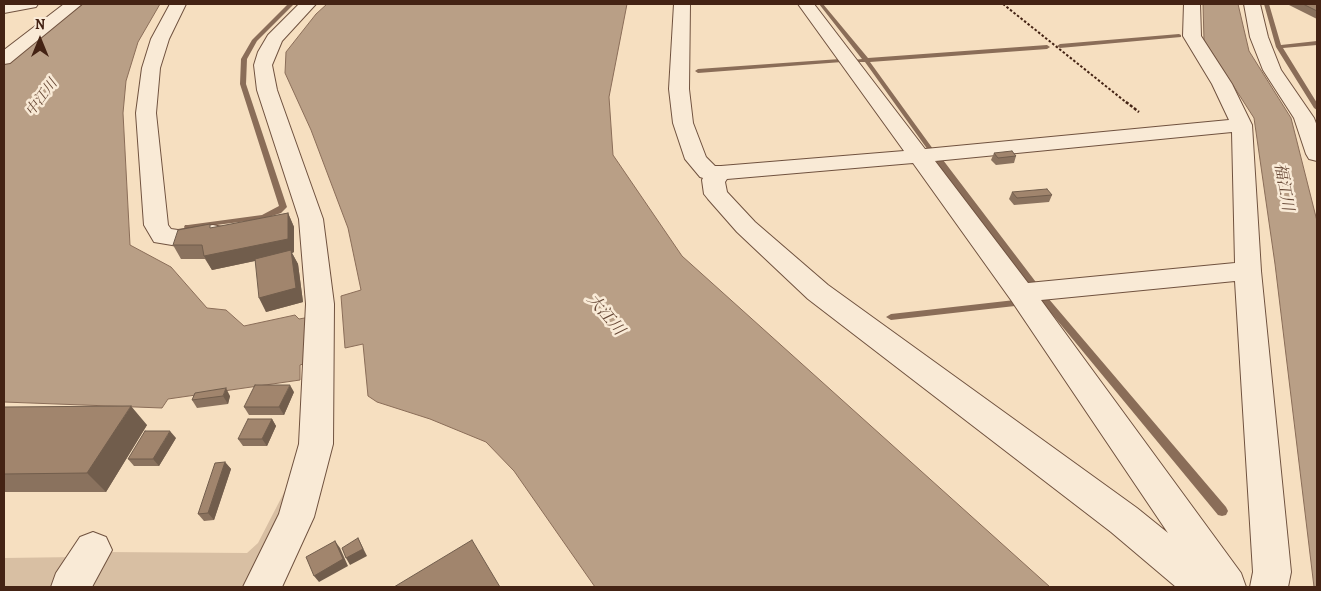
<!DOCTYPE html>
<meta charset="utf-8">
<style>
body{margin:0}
#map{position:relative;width:1321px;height:591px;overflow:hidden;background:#f6dfc0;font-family:Alegreya,serif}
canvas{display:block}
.frame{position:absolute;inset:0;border:5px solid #442314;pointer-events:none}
.north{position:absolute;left:15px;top:15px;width:50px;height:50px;-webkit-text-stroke:4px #f9ead6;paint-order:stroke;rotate:0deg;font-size:14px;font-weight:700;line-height:20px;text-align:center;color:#442314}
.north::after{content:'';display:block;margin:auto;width:18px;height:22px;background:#442314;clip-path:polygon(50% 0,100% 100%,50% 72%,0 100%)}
</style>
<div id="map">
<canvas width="1321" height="591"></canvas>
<div class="frame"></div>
<div class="north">N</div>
</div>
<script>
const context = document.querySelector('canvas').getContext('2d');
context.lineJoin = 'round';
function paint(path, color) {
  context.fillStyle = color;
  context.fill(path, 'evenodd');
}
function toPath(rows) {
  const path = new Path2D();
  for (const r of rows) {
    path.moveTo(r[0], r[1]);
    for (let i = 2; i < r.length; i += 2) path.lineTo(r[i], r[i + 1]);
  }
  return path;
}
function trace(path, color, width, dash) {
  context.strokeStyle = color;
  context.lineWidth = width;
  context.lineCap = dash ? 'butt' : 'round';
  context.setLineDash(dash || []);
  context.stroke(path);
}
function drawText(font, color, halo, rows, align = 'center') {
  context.font = font + ' Alegreya,"Noto Serif JP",serif';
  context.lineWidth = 5;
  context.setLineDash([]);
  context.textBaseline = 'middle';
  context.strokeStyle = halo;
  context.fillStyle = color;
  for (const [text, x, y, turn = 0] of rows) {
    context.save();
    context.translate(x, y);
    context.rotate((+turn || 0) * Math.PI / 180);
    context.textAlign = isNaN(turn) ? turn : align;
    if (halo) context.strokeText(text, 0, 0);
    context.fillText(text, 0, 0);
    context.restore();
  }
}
const green = toPath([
 [293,475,260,576,252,587,85,587,105,552,247,553,258,543],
 [77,557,60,587,4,587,4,558]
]);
const water = toPath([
 [83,4,160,4,138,42,126,81,123,113,130,245,171,267,207,308,226,310,244,326,295,315,299,319,310,317,312,361,300,365,300,380,168,399,162,408,4,402,4,65,83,4],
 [327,4,627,4,609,97,613,155,682,256,1050,587,595,587,514,471,486,442,430,419,377,402,368,396,363,344,345,348,341,296,361,290,348,228,311,130,285,73,286,52,316,14,327,4],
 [1203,4,1238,4,1249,51,1291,118,1317,221,1317,587,1314,587,1275,264,1254,118,1204,40,1203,4]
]);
const stream = toPath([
 [288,4,294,4,257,41,247,59,246,84,287,207,281,213,263,219,185,229,184,227,185,225,188,225,262,215,279,206,240,84,241,59,252,40,288,4],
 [819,4,823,4,868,58,1047,45,1050,47,1047,49,870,62,933,149,930,151,928,150,865,62,854,62,854,60,862,59,819,4],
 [1264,4,1269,4,1281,45,1317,41,1317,45,1283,48,1317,103,1317,110,1314,108,1276,47,1264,4],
 [1179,34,1181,35,1181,37,1060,48,1057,46,1060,44,1179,34],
 [840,59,842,60,842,62,698,73,695,71,698,69,840,59],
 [937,160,943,160,1048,298,1226,507,1228,511,1226,515,1222,516,1218,515,1042,302,937,164,937,160],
 [1015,300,1019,303,1015,306,891,320,886,317,891,314,1015,300]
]);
const pathFar1 = toPath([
 [1003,4,1127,103]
]);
const path = toPath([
 [1126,102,1139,112]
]);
const minor = toPath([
 [4,4,38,4,36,7,4,13,4,4],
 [64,4,82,4,10,63,4,64,4,50,64,4],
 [170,4,186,4,169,39,160,68,156,113,168,225,171,229,178,230,213,225,222,227,226,233,222,239,178,246,154,242,144,225,136,113,142,68,151,39,170,4],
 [299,4,316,4,282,41,272,65,277,90,323,219,334,304,333,444,314,517,282,587,243,587,279,514,299,444,306,304,299,219,257,90,254,65,258,52,268,35,299,4],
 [674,4,690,4,689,89,693,123,706,157,715,166,721,166,904,151,798,4,814,4,925,149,1229,120,1212,84,1183,36,1184,4,1200,4,1201,36,1232,84,1252,125,1261,271,1291,572,1288,587,1250,587,1253,572,1235,281,1041,300,1241,573,1246,587,1176,587,1111,532,808,299,737,232,708,199,704,194,702,180,703,178,700,177,685,159,673,123,669,89,674,4],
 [1232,132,1235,263,1028,283,935,161,1232,132],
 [913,163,1011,300,1168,533,1137,508,828,285,755,222,727,192,725,182,727,179,913,163],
 [1244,4,1260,4,1268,37,1281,70,1314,118,1317,126,1317,161,1309,159,1306,154,1294,118,1263,70,1250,37,1244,4],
 [93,532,106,537,112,550,92,587,51,587,56,573,80,537,93,532]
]);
const wall = toPath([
 [1287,4,1317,4,1317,19],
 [994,153,1016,156,1014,163,996,165,991,160],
 [1012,192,1052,195,1049,202,1014,205,1009,199],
 [288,213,294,227,294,252,292,253,298,264,303,302,266,312,255,261,212,270,205,259,181,259,173,245,212,228],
 [294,392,284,415,249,415,244,407],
 [195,393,230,396,228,404,197,408,192,400],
 [4,407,147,425,106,492,4,492],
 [272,419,276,426,267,446,243,446,238,439],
 [176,438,159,466,134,466,128,459],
 [225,462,231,469,214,520,204,521,198,514]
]);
const shadedWall = toPath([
 [288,213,294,227,294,252,292,253,298,264,303,302,266,312,259,298,292,253,212,270,204,256],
 [290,385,294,392,284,415,279,407],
 [226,388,230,396,228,404,223,396],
 [131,406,147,425,106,492,87,473],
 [272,419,276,426,267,446,262,439],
 [170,431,176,438,159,466,153,459],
 [225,462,231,469,214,520,208,513],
 [358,538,367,556,350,565,346,558],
 [335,541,340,548,348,566,319,582,314,576]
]);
const building = toPath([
 [1303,4,1317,4,1317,11,1303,4],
 [1012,151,1016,156,998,158,994,153,1012,151],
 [1047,189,1052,195,1017,198,1012,192,1047,189],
 [288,213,288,239,204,256,202,245,173,245,178,230,210,224,210,228,288,213],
 [291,250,296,288,259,298,255,259,291,250],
 [255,385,290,385,279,407,244,407,255,385],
 [226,388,223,396,192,400,195,393,226,388],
 [131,406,87,473,4,474,4,407,131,406],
 [248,419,272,419,262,439,238,439,248,419],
 [145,431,170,431,153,459,128,459,145,431],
 [225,462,208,513,198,514,215,463,225,462],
 [358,538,363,549,346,558,342,548,358,538],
 [472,540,500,587,394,587,472,540],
 [335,541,343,559,314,576,306,557,335,541]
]);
const farWaternames = [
 ["中江川",42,98,-53]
];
const waterNames = [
 ["福江川",1283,187,80],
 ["大江川",605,315,50]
];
paint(green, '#d8bfa3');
paint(water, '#b99f86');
trace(water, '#8a6d58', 1);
paint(stream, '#8a6d58');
trace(minor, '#70523f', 2);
trace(pathFar1, '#442314', 2, [2.5, 2]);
trace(path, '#442314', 2.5, [3, 2]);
paint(minor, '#f9ead6');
paint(wall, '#8a725e');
paint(shadedWall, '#715d4c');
paint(building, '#a1856d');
trace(building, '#715d4c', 1);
drawText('italic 14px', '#674836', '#f9ead6', farWaternames);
drawText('italic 16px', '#674836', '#f9ead6', waterNames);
</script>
